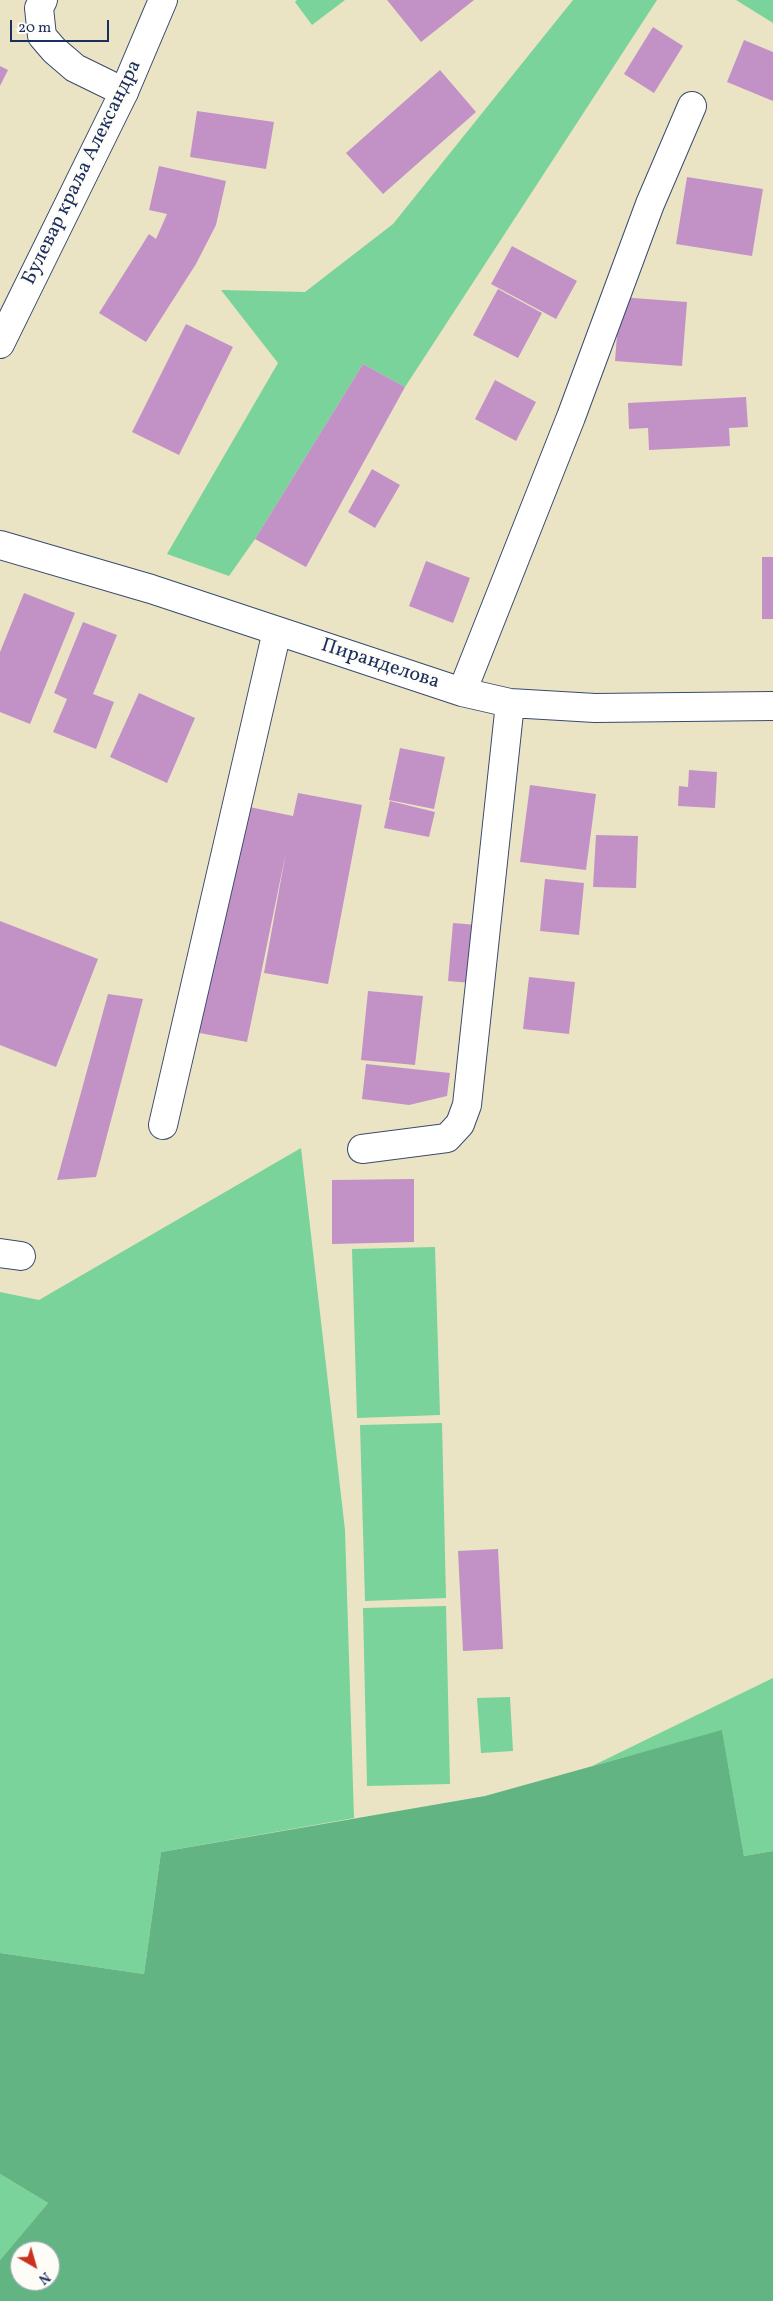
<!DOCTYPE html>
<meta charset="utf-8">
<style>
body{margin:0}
#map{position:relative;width:773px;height:2301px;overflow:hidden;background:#eae4c5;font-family:Vollkorn,serif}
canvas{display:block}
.north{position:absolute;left:10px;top:2241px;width:50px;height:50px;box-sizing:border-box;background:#fdfcf7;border:1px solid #a3aaba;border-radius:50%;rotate:142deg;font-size:14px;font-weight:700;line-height:20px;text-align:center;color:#1b2f5e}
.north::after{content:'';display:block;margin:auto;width:18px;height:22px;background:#c8321e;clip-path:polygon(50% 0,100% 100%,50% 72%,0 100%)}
.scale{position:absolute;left:10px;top:20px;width:99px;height:22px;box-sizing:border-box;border:2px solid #1b2f5e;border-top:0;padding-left:6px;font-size:15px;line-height:18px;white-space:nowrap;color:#1b2f5e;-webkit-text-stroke:4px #fdfcf7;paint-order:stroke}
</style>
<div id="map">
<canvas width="773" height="2301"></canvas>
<div class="north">N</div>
<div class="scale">20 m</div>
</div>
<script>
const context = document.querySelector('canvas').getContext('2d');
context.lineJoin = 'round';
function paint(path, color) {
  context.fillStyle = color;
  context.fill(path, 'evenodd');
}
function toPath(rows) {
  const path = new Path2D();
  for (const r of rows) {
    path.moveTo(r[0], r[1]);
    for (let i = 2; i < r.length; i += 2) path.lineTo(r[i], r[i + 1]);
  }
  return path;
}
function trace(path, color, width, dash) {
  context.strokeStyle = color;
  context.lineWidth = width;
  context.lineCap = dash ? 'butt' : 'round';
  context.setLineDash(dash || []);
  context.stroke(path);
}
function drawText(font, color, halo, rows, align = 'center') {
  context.font = font + ' Vollkorn,serif';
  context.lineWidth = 4.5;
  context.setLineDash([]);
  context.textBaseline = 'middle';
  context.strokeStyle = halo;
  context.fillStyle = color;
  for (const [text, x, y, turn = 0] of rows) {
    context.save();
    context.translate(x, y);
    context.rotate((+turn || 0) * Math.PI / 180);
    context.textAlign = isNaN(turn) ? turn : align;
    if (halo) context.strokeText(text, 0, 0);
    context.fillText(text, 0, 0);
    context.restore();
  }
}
const green = toPath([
 [297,0,345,0,312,25,295,2],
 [573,0,657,0,405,387,363,364,255,539,229,576,167,554,278,363,221,290,305,292,393,224],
 [736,0,773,0,773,23],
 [301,1148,345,1530,354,1818,161,1852,144,1974,0,1953,0,1292,39,1300],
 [435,1247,440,1415,357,1418,352,1249],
 [442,1423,446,1598,365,1601,360,1425],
 [446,1606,450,1784,367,1786,363,1608],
 [773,1678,773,1851,744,1856,722,1731,592,1766],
 [510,1697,513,1751,481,1753,477,1698],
 [0,2174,48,2203,0,2260]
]);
const forest = toPath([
 [722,1730,744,1856,773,1851,773,2301,0,2301,0,2260,48,2203,0,2174,0,1953,144,1974,161,1852,485,1796],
 [20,2251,50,2251,50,2281,20,2281]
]);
const building = toPath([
 [387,0,474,0,421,42],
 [653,27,683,46,654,93,624,74],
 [744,40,773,52,773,101,727,82],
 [0,66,8,70,0,86],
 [440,70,476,112,383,194,346,153],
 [197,111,274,122,266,169,190,157],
 [159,166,226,181,216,225,196,264,146,342,99,313,149,234,156,239,167,214,149,210],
 [687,177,763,189,752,256,676,244],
 [512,246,577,281,556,319,491,284],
 [498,289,542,313,518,358,473,335],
 [620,297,687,302,682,366,615,361],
 [186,324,233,347,179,455,132,432],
 [363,364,405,387,306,567,255,539],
 [495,380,536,402,516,441,475,419],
 [746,397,748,427,729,428,730,446,649,450,648,428,629,429,628,403],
 [372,469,400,485,375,528,348,512],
 [762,557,773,557,773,619,762,619],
 [426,561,470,578,453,623,409,606],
 [24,593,75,613,30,724,0,712,0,652],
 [83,622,117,635,93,694,114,702,96,749,53,732,67,699,54,693],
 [139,693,195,718,167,783,110,757],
 [400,748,445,757,434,809,389,800],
 [689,770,717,772,715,808,678,806,679,786,688,787],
 [530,785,596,794,586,870,520,862],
 [298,793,362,805,328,984,264,973,286,852,247,1042,179,1029,225,802,293,816],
 [390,801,435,812,429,837,384,828],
 [596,835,638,836,636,888,593,887],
 [545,879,584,883,579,935,540,931],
 [0,921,98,959,56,1067,0,1045],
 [453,923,477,925,472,983,448,981],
 [529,977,575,982,569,1034,523,1029],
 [368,991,423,996,415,1065,361,1060],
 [108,994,143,999,96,1177,57,1180],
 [366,1064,450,1073,447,1096,409,1105,362,1099],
 [414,1179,414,1242,332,1244,332,1180],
 [498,1549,503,1649,463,1651,458,1551]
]);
const minor = toPath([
 [43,0,39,8,42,36,54,50,75,68,124,92],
 [0,545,151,589,462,692,510,703,595,708,773,706],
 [462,692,571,417,650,204,692,106],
 [163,1125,277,631],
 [362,1149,447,1138,460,1124,467,1105,510,703],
 [0,1253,21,1256]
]);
const major = toPath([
 [0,344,124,92,163,0]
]);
const streetNames = [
 ["Булевар краља Александра",83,173,-64],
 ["Пиранделова",380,665,18]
];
paint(green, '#79d39a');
paint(forest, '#62b582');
paint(building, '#c292c7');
trace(minor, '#3a4a6d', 30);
trace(major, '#3a4a6d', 30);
trace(minor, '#fff', 28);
trace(major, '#fff', 28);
drawText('20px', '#1b2f5e', '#fdfcf7', streetNames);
</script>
